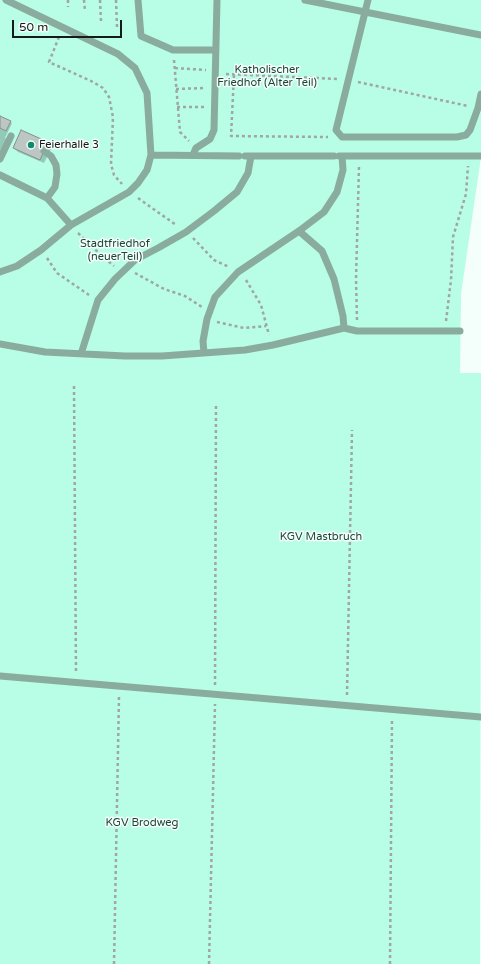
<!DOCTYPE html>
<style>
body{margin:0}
#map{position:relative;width:481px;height:964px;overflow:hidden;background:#f4fefa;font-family:"Varela Round",sans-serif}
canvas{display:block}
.scale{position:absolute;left:12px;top:20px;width:110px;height:18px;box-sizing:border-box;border:2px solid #161a19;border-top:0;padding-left:5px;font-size:12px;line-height:14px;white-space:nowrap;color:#161a19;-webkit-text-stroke:3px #f4fefa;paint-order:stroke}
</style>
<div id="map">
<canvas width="481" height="964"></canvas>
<div class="scale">50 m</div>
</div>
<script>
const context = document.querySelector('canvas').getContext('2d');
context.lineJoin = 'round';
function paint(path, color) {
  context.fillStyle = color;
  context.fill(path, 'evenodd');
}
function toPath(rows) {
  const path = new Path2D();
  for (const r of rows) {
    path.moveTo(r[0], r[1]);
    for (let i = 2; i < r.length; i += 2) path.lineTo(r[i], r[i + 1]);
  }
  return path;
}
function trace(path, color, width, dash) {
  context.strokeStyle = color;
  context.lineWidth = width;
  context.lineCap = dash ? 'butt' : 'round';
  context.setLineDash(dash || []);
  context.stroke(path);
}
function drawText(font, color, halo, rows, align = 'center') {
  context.font = font + ' "Varela Round",sans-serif';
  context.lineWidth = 3;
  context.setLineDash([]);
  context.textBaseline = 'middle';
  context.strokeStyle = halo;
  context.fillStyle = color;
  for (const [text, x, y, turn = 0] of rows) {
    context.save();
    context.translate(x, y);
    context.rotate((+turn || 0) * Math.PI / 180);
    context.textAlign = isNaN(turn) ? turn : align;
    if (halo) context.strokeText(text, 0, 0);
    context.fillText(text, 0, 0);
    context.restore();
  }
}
const green = toPath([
 [0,0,481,0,481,157,461,294,460,373,481,373,480,964,0,964]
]);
const shadow = toPath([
 [0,117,12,123,5,138,8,140,0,157],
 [22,131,48,143,52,147,44,163,18,152,14,148]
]);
const building = toPath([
 [0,116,11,121,6,131,0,128,0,116],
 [21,130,48,142,40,160,13,148,21,130]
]);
const path = toPath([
 [68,0,68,7],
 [84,0,85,11],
 [100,0,101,21],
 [116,0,117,27],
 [59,37,49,62,93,82,103,88,109,97,113,117,111,164,114,175,122,184],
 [174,60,180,132,189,141],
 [175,68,206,70],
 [226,74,339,79],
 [234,75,231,136,328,137],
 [358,82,468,106],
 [176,89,206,88],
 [177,107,205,107],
 [138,198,176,225],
 [78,233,103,257,114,266],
 [193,238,214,260,229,267],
 [47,258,57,273,89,295],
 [135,273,164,289,185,296,202,307],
 [246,280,261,305,269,335],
 [357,320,356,279,359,166],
 [446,321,451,280,453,237,466,194,468,166],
 [217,322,244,328,266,326],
 [74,386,76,673],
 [215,685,216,404],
 [347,695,352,430],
 [114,964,119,696],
 [209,964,215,704],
 [390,964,392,719]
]);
const service = toPath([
 [138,0,141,36,173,50,216,50],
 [305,0,481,35],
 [368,0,336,130,342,137,457,137,466,135,470,130,478,108,481,94],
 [44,151,51,156,56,165,57,174,55,187,47,198],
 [151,155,239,156],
 [193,155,196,148,210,139,214,130,217,0],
 [245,156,334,156],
 [339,156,481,156],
 [0,159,11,136],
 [0,175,47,198,71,225],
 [299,231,322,251,334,279,343,316,344,328],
 [0,272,17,266,41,250,71,225,129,192,138,183,147,170,151,155,147,93,135,68,118,54,6,0],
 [0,344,45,352,125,356,162,356,245,350,273,345,344,328,357,331,460,331],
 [204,353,203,341,207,319,215,297,238,272,299,231,324,212,337,192,343,170,342,156],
 [81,354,98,300,115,279,135,260,158,248,186,232,214,211,237,192,248,173,251,156],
 [0,676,481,717]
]);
const markers = [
 [31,145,4,"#0f8a6e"]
];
const parkNames = [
 ["Katholischer",267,70],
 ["Friedhof (Alter Teil)",267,83],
 ["Stadtfriedhof",115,244],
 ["(neuerTeil)",115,257],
 ["KGV Mastbruch",321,537],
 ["KGV Brodweg",142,823]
];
const poiNames = [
 ["Feierhalle 3",39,145]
];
paint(green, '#b8fde5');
paint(shadow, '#0003');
paint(building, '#bcc6c2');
trace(building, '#87908d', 1);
trace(path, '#9fa6a3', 2.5, [3, 3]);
trace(service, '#89ac9f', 7);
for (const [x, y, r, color] of markers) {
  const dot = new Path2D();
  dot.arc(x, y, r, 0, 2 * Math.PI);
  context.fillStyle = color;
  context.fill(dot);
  trace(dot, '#f4fefa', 1.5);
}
drawText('11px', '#1d4438', '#f4fefa', parkNames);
drawText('11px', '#161a19', '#f4fefa', poiNames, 'left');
</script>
